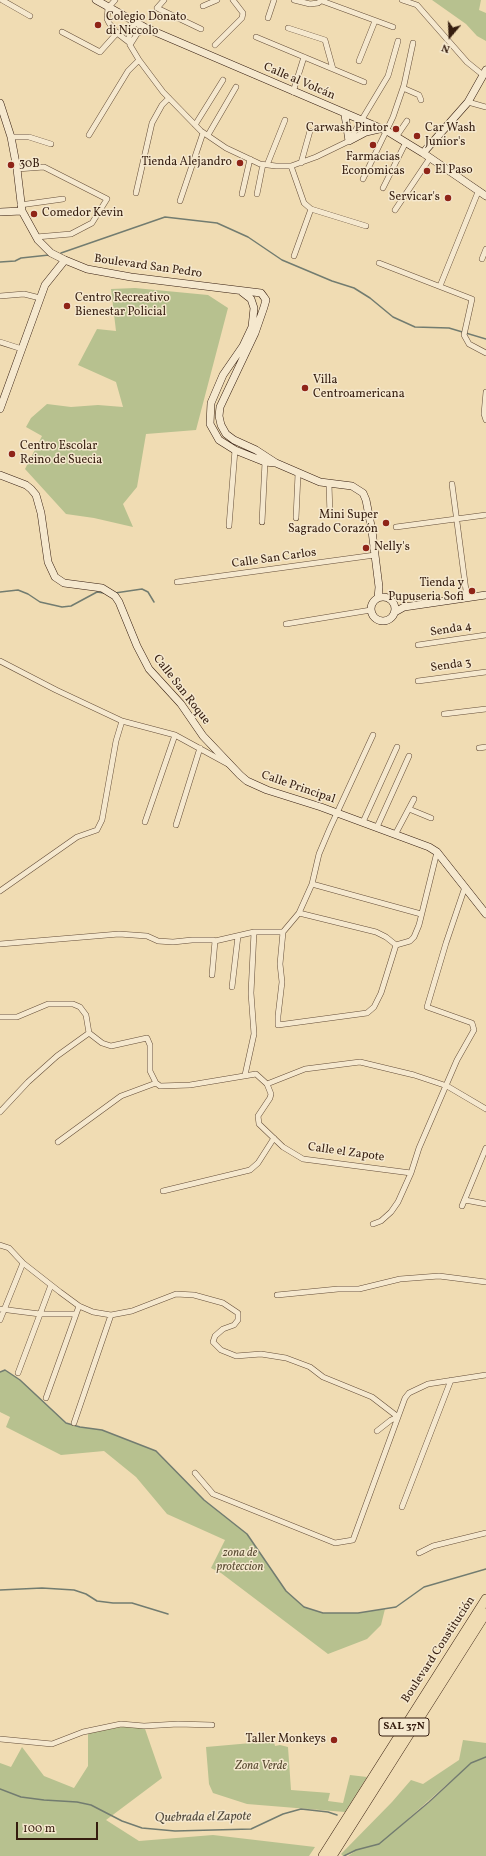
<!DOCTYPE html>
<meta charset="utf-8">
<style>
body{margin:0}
#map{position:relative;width:486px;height:1856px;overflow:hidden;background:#f0dcb3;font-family:Vollkorn,serif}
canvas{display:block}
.north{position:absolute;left:430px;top:16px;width:40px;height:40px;-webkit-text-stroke:3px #f5e8ce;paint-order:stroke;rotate:199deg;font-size:11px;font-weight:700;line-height:16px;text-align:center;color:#351d0f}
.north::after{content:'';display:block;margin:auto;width:14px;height:18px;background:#351d0f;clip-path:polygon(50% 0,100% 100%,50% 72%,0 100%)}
.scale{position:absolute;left:16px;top:1822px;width:82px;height:18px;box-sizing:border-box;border:2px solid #351d0f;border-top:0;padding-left:5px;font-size:12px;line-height:14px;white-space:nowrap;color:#351d0f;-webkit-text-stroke:3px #f5e8ce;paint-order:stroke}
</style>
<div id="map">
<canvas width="486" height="1856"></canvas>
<div class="north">N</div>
<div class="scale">100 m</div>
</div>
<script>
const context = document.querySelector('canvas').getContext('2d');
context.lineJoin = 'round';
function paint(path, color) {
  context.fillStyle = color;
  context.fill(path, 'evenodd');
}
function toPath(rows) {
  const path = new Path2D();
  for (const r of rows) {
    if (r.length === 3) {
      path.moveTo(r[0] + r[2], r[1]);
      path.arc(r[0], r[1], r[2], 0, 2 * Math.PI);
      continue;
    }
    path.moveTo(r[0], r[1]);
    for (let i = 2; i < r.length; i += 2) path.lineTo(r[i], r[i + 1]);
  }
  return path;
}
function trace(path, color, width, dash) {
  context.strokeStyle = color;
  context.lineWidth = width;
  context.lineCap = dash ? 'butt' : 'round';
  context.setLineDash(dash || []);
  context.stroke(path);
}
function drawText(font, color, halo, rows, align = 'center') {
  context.font = font + ' Vollkorn,serif';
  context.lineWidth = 3;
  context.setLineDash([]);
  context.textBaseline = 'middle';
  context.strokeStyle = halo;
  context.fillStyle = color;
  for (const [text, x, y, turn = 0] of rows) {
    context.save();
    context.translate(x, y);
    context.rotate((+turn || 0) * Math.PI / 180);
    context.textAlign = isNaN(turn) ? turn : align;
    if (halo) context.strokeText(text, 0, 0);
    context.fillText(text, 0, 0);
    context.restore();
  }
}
const green = toPath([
 [432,0,481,0,479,10,486,13,486,41,477,36,466,24],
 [135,288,208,295,228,308,196,430,146,434,137,487,123,504,133,527,94,518,66,514,25,469,42,436,26,427,31,418,47,404,71,407,98,405,123,407,116,382,78,365,97,329,116,331,111,289],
 [5,1370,20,1380,66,1423,80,1427,102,1430,156,1451,204,1500,247,1534,286,1591,304,1607,323,1613,358,1613,385,1609,381,1625,367,1639,328,1654,221,1573,211,1568,225,1540,167,1514,136,1477,104,1451,61,1455,6,1427,10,1417,0,1412,0,1372],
 [144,1726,162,1778,106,1820,139,1841,213,1835,315,1847,309,1856,0,1856,0,1763,11,1767,22,1747,44,1776,74,1788,88,1766,88,1732,122,1727],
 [463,1740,486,1743,486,1856,348,1856,354,1852,343,1856,341,1854,392,1802,411,1780,423,1784,459,1760],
 [472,1762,430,1802,392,1833,471,1763],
 [274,1741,275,1746,280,1745,288,1747,291,1790,330,1793,328,1801,343,1803,350,1775,367,1777,345,1812,247,1804,213,1793,209,1784,206,1747]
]);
const stream = toPath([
 [61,253,165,217,217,223,248,237,282,260,332,281,354,288,370,298,393,317,415,327,449,328,486,339],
 [0,262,15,261,21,258,49,255],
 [0,592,18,590,28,594,40,602,62,607,71,606,97,592,104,593],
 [115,593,142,589,148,592,154,602],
 [0,1372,5,1370,20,1380,66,1423,80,1427,102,1430,156,1451,204,1500,247,1534,286,1591,304,1607,323,1613,358,1613,396,1607,424,1587,486,1569],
 [0,1590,42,1588,74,1590,86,1594,97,1601,113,1603,132,1603,168,1614],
 [0,1789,21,1797,44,1800,77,1802,91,1805,122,1821,142,1828,175,1831,251,1829,283,1814,301,1809,328,1812,337,1815],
 [344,1856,356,1850,379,1844,429,1802,471,1763,486,1757]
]);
const street = toPath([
 [2,0,30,16],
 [115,0,108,8,107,19,109,23,117,33,130,43],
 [164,0,157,8,201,29],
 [294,0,310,4,318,3,322,0],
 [402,0,417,5,467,62,483,75],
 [322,1,393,27],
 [203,6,217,0],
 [268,18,274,0],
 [135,22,129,37,130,45,139,60,163,92,201,131,226,148,260,164,276,166,291,166,316,157,349,141,388,76,398,41],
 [288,28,325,40,333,69],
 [62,32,100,52,117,33,131,31],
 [256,37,364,82],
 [130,45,137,34,146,28],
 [215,45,242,18,243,13,233,0],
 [359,61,375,21],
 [403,88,419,95,421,100],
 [293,92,304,57],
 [468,102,486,107],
 [195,125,223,80],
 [89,135,128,71,139,60],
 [208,135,236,87],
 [11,137,29,137,51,144],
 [396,137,407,121],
 [301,163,310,131],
 [267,165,285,120],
 [291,166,304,203,311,209,366,226],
 [17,169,44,167,107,199,92,223,71,234,36,237],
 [363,179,393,117,404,85,413,43],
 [383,188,406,142],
 [136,193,152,123,162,105,169,98],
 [242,194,250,159],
 [257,194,263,164],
 [180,201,203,133],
 [20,205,63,199],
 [395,210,430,158],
 [294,256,311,209],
 [482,259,486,249],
 [379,263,472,299,464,335,469,344,486,353],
 [440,286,478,192],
 [0,296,24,294,40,298],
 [0,342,22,349],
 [486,392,484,414,486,420],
 [329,484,330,515],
 [452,484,467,598],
 [296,518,298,474],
 [262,522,265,462],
 [229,526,235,450],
 [396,527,486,515],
 [177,582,375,555],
 [286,624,371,610],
 [418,645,486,635],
 [0,661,56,690,122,721,175,735,228,764],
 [418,681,486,672],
 [444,714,486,709],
 [373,735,330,828,319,854,312,884,299,913,283,932,280,964,282,982,278,1016,278,1025,367,1013,374,1007,381,993,396,945],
 [479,748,486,747],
 [409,809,431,818],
 [145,822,175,735],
 [363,822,397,747],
 [176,825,200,748],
 [377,827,409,756],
 [396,833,414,799],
 [312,884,421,914],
 [0,891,77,837,97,830,102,820,116,741,122,721],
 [299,913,376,932,386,937,396,945],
 [0,944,119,934,147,936,158,941,173,942,192,940,214,940,215,941,254,932,283,932],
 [396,945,410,941,414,937,419,925,437,852],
 [212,975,215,941],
 [232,987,238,936],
 [0,1017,17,1017,48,1004,73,1004,80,1007,86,1015,89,1033,102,1043,111,1046,147,1038,150,1045,150,1071,156,1083,160,1086,190,1085,256,1074,267,1084,271,1094,270,1098,258,1116,259,1124,283,1147,303,1159,411,1173],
 [245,1075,254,1034,251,993,254,932],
 [267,1084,305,1069,360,1062,414,1075,447,1086,486,1109],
 [0,1112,28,1082,57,1056,89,1033],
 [58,1142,121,1096,156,1083],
 [163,1191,250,1170,258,1163,274,1138],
 [465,1200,486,1204],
 [462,1206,486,1148],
 [373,1224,381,1221,391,1212,398,1202,411,1173,419,1148,457,1060,474,1030,472,1023,427,1007,446,943,465,887],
 [0,1245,9,1248,23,1263,60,1292,79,1306,93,1312,111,1315,132,1311,176,1294,194,1295,223,1303,238,1313,238,1320,234,1325,223,1329,215,1336,213,1342,221,1350,236,1356,261,1354,286,1358,310,1367,323,1377,372,1397,398,1417,391,1420,377,1431],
 [277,1295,338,1289,359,1289,400,1279,439,1276,486,1282],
 [0,1309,40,1314,76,1314],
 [0,1320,23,1263],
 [18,1373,51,1285],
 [46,1398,79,1306],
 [74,1423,111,1315],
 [195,1473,213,1494,335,1543,353,1540,405,1398,409,1393,428,1384,486,1375],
 [402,1507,451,1380],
 [419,1553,433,1546,486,1533],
 [0,1739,52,1744,83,1732,121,1724,144,1726,178,1724,212,1725]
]);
const secondary = toPath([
 [96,0,146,28,387,131,423,153,486,196],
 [0,103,11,137,17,169,22,211,38,240,51,253,65,260,87,269,131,277,261,293,264,297,266,300,264,307,255,333,220,407,219,416,221,425,226,434,234,440,256,450,276,463,320,482,352,486,363,493,366,500,372,531,379,587,378,598],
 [345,115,349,141,366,132,379,129],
 [423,153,468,102,486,70],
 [0,212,22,211],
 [242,292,251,299,254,308,252,327,243,346,223,375,211,403,210,424,219,440,235,450,265,462,275,463],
 [0,409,45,285,65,260],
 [0,475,26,485,31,489,36,495,41,513,48,562,55,577,64,583,102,588,115,596,119,602,137,646,149,669,181,704,203,736,240,775,247,781,267,790,321,807,429,847,437,852,486,914],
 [383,609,12],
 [395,612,404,607,486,595]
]);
const highway = toPath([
 [323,1856,486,1599],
 [332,1856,486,1613]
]);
const markers = [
 [98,25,4,"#8f2418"],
 [396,129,4,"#8f2418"],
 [417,136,4,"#8f2418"],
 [373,145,4,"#8f2418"],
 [240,163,4,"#8f2418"],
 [11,165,4,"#8f2418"],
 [427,171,4,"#8f2418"],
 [448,198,4,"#8f2418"],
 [34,214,4,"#8f2418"],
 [67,306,4,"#8f2418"],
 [305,388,4,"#8f2418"],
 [12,454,4,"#8f2418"],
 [386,523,4,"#8f2418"],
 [366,548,4,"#8f2418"],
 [472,591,4,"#8f2418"],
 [334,1740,4,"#8f2418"]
];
const shields = [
 [404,1727,50]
];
const shieldNames = [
 ["SAL 37N",404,1727]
];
const poiNames = [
 ["Colegio Donato",106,18],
 ["di Niccolo",106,32],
 ["Carwash Pintor",388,129,"right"],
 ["Car Wash",425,129],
 ["Junior's",425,143],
 ["Farmacias",373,158,"center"],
 ["Economicas",373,172,"center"],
 ["Tienda Alejandro",232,163,"right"],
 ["30B",19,165],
 ["El Paso",435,171],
 ["Servicar's",440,198,"right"],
 ["Comedor Kevin",42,214],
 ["Centro Recreativo",75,299],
 ["Bienestar Policial",75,313],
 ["Villa",313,381],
 ["Centroamericana",313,395],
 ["Centro Escolar",20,447],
 ["Reino de Suecia",20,461],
 ["Mini Super",378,516,"right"],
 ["Sagrado Corazón",378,530,"right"],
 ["Nelly's",374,548],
 ["Tienda y",464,584,"right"],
 ["Pupuseria Sofi",464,598,"right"],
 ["Taller Monkeys",326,1740,"right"]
];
const streetNames = [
 ["Calle al Volcán",299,82,23],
 ["Boulevard San Pedro",148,267,8],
 ["Calle San Carlos",274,559,-8],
 ["Senda 4",451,630,-9],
 ["Senda 3",451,666,-8],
 ["Calle San Roque",181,690,52],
 ["Calle Principal",298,788,19],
 ["Calle el Zapote",346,1153,8],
 ["Boulevard Constitución",439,1650,-57]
];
const parkNames = [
 ["zona de",240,1554],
 ["proteccion",240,1568],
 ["Zona Verde",261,1767]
];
const waterNames = [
 ["Quebrada el Zapote",203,1818,-1]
];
paint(green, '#b7c18f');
trace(stream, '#727c70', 1.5);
trace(street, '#644d38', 6);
trace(secondary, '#351d0f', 8);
trace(highway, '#351d0f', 10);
trace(street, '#f5e8ce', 5);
trace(secondary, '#f5e8ce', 7);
trace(highway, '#f0dcb3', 9);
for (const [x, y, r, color] of markers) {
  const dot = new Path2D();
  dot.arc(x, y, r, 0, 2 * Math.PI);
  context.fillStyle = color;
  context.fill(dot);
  trace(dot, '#f5e8ce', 1.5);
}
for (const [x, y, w] of shields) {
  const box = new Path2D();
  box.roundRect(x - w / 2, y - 9, w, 18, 3);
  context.fillStyle = '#f5e8ce';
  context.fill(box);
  trace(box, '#351d0f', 1);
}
drawText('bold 11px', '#351d0f', null, shieldNames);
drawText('12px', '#351d0f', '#f5e8ce', poiNames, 'left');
drawText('12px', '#351d0f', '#f5e8ce', streetNames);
drawText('italic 12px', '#5c4e35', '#f5e8ce', parkNames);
drawText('italic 13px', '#534c3f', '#f5e8ce', waterNames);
</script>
